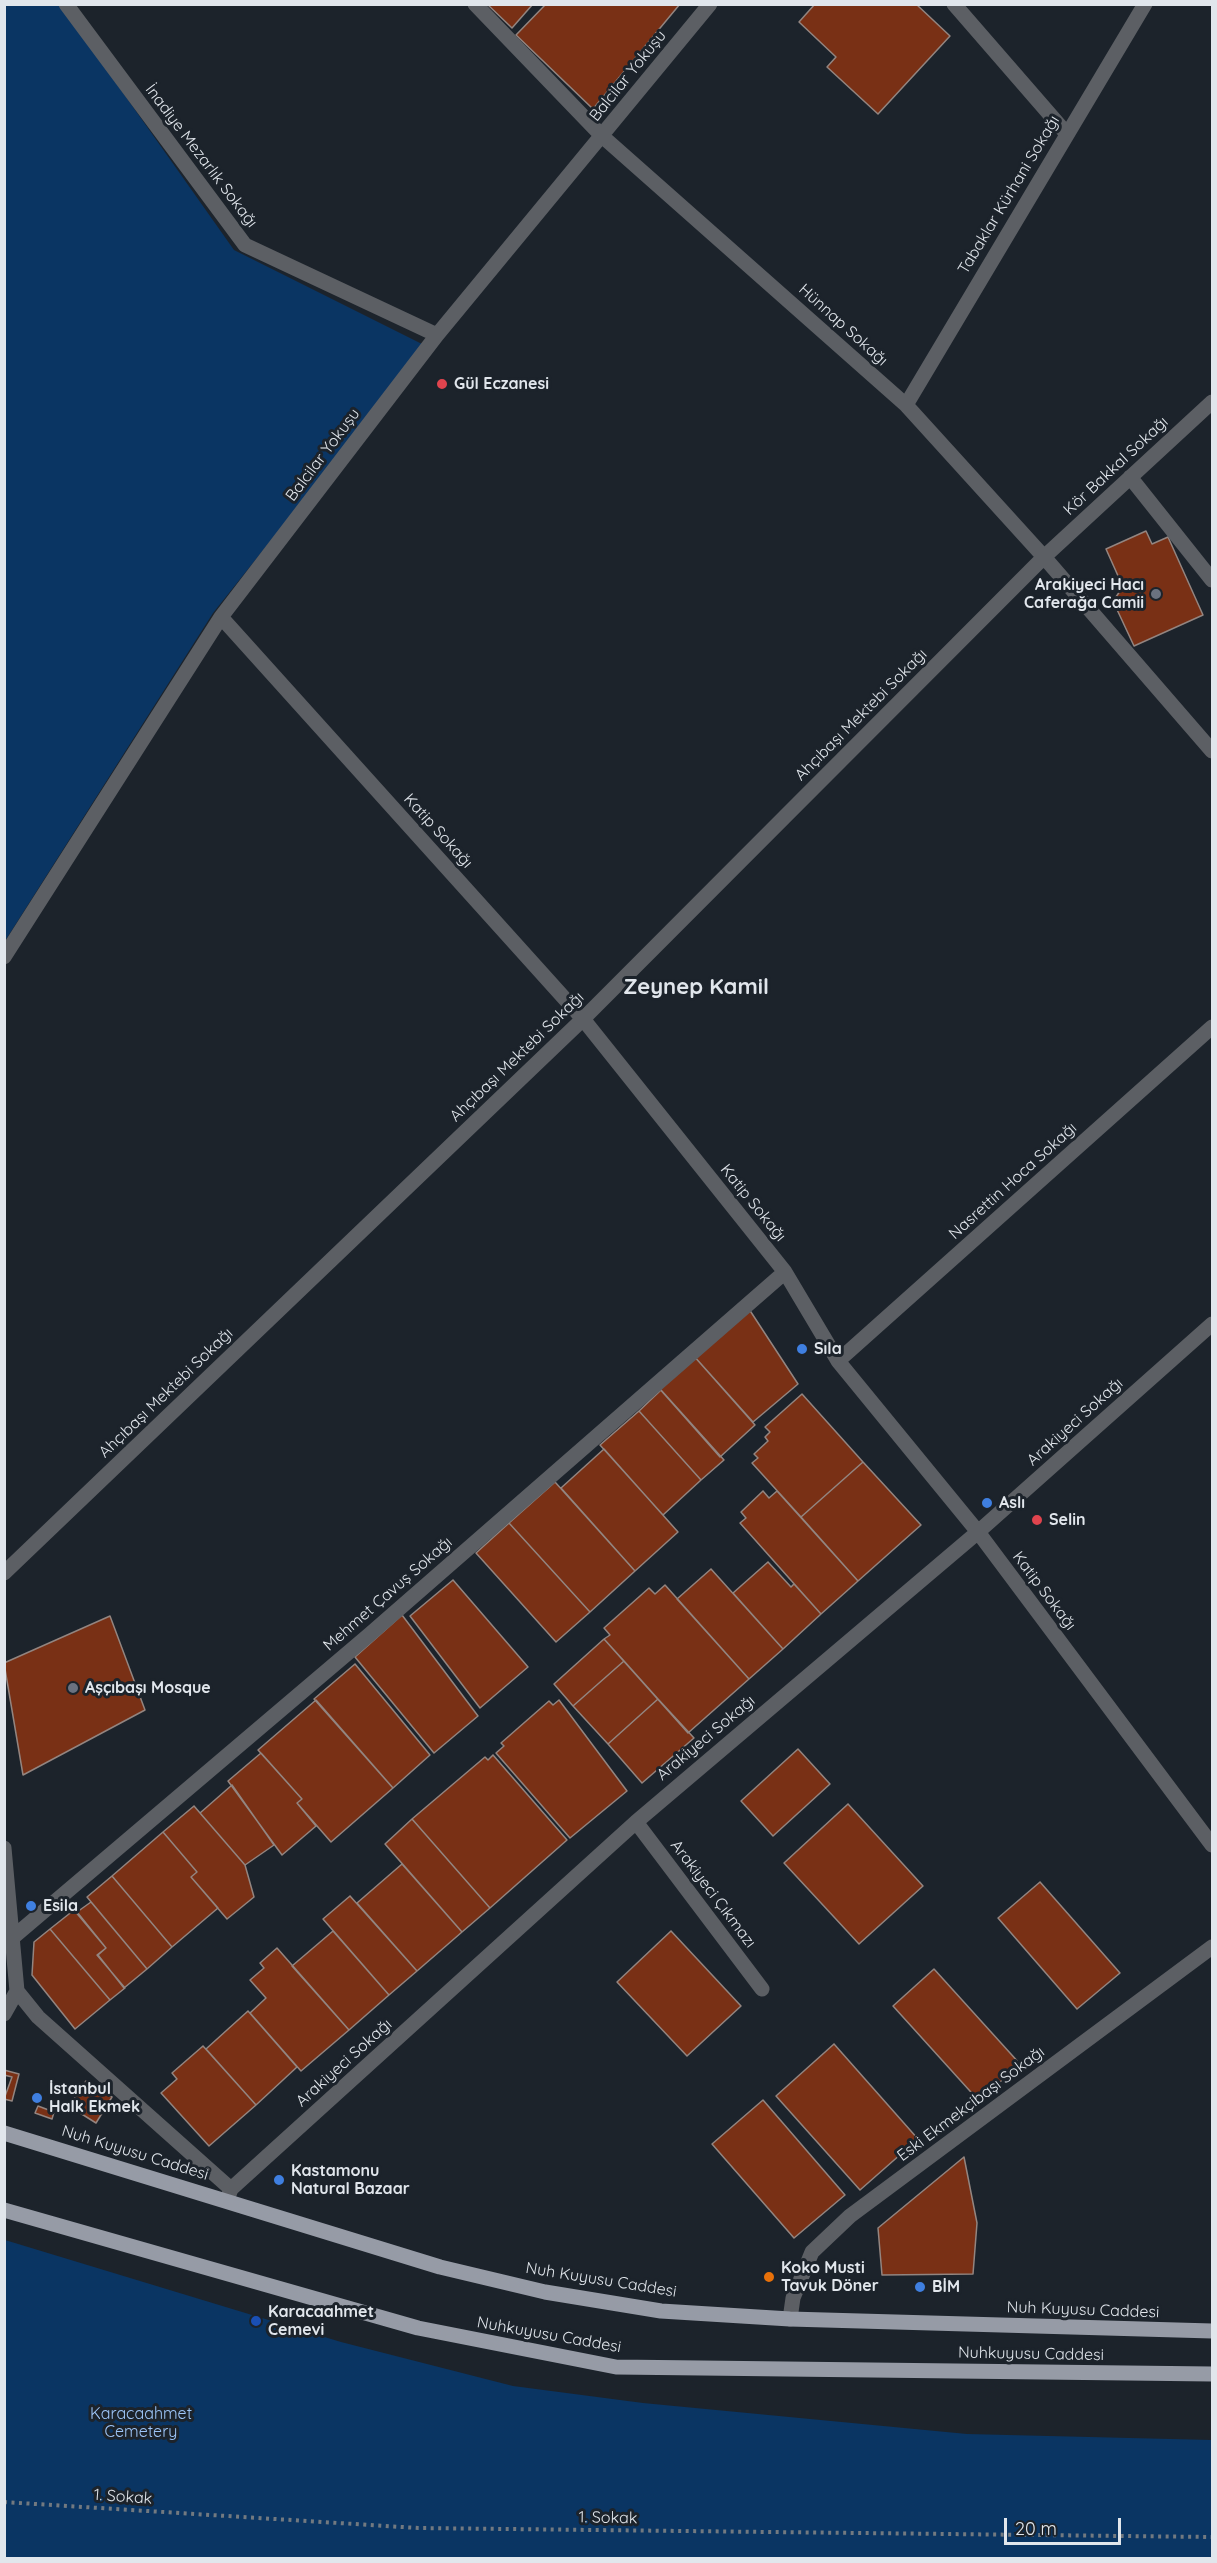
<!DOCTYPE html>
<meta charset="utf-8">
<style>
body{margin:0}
#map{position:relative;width:1217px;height:2563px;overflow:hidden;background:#1c232b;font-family:Quicksand,sans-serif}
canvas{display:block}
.frame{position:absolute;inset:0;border:6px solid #e1e6ec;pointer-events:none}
.scale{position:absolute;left:1004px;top:2518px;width:117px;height:27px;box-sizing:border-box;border:3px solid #e1e6ec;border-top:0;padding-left:8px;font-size:18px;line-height:21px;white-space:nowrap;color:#e1e6ec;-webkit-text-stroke:4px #1c232b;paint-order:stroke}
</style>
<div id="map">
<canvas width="1217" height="2563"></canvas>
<div class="frame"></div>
<div class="scale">20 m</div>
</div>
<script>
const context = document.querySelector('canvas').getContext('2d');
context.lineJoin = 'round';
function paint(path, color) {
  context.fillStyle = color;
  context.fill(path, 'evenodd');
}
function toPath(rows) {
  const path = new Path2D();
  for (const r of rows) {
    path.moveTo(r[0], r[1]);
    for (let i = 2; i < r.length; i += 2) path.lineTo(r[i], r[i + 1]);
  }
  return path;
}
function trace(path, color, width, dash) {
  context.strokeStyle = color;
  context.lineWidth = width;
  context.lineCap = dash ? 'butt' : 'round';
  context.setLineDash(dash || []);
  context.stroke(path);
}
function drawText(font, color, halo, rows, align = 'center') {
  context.font = font + ' Quicksand,sans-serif';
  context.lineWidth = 6;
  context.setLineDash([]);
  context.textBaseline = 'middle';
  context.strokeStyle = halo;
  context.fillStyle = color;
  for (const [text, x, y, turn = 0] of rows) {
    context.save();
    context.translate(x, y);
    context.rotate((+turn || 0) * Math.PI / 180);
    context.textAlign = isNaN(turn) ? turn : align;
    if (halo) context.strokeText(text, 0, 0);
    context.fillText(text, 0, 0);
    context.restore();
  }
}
const green = toPath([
 [5,5,61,5,234,250,426,346,213,613,5,941],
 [5,2240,341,2342,513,2386,643,2403,967,2434,1212,2440,1212,2558,5,2558]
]);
const building = toPath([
 [487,4,533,4,512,28,487,4],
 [546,4,680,4,593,109,516,35,546,4],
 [815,4,916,4,950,36,878,114,827,67,836,57,799,22,815,4],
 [1146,531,1152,544,1168,537,1203,615,1134,646,1113,601,1123,587,1106,549,1146,531],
 [747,1306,798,1384,753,1422,693,1355,747,1306],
 [693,1355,755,1425,720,1457,658,1387,693,1355],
 [661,1390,724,1460,701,1480,639,1411,661,1390],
 [802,1394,863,1462,801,1517,752,1463,758,1458,754,1454,768,1441,765,1437,770,1432,765,1427,802,1394],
 [639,1411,701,1480,663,1515,600,1445,639,1411],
 [604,1449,678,1532,635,1571,561,1488,604,1449],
 [863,1462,921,1525,858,1581,801,1517,863,1462],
 [555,1482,635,1571,590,1612,509,1523,555,1482],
 [763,1491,769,1498,777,1491,858,1581,821,1614,740,1523,746,1518,741,1512,763,1491],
 [509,1523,590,1612,556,1642,476,1553,509,1523],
 [768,1562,791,1587,794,1584,821,1614,783,1649,733,1593,768,1562],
 [711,1569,783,1649,749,1679,677,1599,711,1569],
 [453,1580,528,1667,480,1708,410,1616,453,1580],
 [665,1585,749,1679,688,1733,604,1639,610,1635,604,1628,649,1588,655,1594,665,1585],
 [402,1615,478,1716,434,1753,355,1657,402,1615],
 [110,1616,145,1710,23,1775,4,1663,110,1616],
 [604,1639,624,1661,573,1706,554,1684,604,1639],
 [624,1661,658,1699,608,1744,573,1706,624,1661],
 [355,1664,430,1755,393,1788,314,1699,355,1664],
 [658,1699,694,1738,642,1783,608,1744,658,1699],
 [316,1700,393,1788,331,1842,297,1803,302,1799,258,1750,316,1700],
 [559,1700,627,1791,570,1838,496,1753,504,1746,501,1743,549,1701,553,1705,559,1700],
 [798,1749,830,1784,773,1836,741,1801,798,1749],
 [261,1753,302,1799,297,1803,316,1826,282,1855,228,1781,261,1753],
 [493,1755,567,1840,490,1908,412,1819,485,1757,488,1760,493,1755],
 [232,1785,274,1845,245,1865,200,1813,232,1785],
 [848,1804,923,1886,859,1944,784,1863,848,1804],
 [194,1806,245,1865,254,1897,227,1919,191,1877,197,1872,163,1832,194,1806],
 [412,1819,490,1908,462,1932,385,1844,412,1819],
 [163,1832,197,1872,191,1877,218,1908,172,1947,112,1876,163,1832],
 [402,1864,462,1932,417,1971,357,1903,402,1864],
 [112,1876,172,1947,147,1969,87,1897,112,1876],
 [1040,1882,1120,1973,1077,2009,998,1918,1040,1882],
 [350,1896,417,1971,389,1995,323,1919,350,1896],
 [91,1902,147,1969,124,1988,98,1955,106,1948,77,1912,91,1902],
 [74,1910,106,1948,97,1955,125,1988,110,2000,50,1929,74,1910],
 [50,1929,110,2000,75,2029,32,1975,34,1942,50,1929],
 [333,1931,389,1995,349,2030,292,1966,333,1931],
 [671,1931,741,2006,687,2056,617,1982,671,1931],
 [277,1948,349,2030,301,2071,250,2013,266,1998,250,1980,264,1968,260,1963,277,1948],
 [934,1969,1020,2064,979,2101,893,2006,934,1969],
 [248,2011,297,2067,256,2105,206,2049,248,2011],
 [834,2044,918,2139,860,2190,776,2096,834,2044],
 [203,2046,256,2105,209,2146,161,2093,177,2079,172,2073,203,2046],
 [4,2070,19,2074,12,2101,4,2099,12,2077,4,2075,4,2070],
 [86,2081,112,2097,96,2123,69,2106,86,2081],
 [763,2100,845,2195,794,2238,712,2144,763,2100],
 [38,2106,54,2112,52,2119,35,2113,38,2106],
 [964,2157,977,2223,973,2274,882,2275,878,2228,964,2157]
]);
const path = toPath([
 [4,2502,418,2528,1212,2537]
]);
const minor = toPath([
 [66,4,245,245,437,335],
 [475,4,602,136,906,405,1044,557,1212,751],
 [954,4,1066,133],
 [906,405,1145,4],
 [1130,477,1212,580],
 [221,617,583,1019,785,1272,838,1361,978,1532,1212,1845],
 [4,957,221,617,437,335,710,4],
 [838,1361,1212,1027],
 [4,1573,583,1019,1044,557,1212,402],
 [636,1822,762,1989],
 [4,1848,17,1991,38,2017,231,2189,228,2197],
 [11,1939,369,1635,785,1272],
 [4,2014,17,1991],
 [231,2189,636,1822,978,1532,1212,1324],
 [790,2319,793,2298,812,2252,850,2216,1212,1947]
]);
const major = toPath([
 [4,2133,440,2267,545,2292,661,2311,790,2319,1212,2331],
 [4,2210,418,2328,616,2367,1212,2374]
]);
const markers = [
 [442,384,6,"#e0444e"],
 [1156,594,6,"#6b7280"],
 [802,1349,6,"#3f7fe0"],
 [987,1503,6,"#3f7fe0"],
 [1037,1520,6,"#e0444e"],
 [73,1688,6,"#6b7280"],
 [31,1906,6,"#3f7fe0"],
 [37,2098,6,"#3f7fe0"],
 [279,2180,6,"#3f7fe0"],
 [769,2277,6,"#e8710a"],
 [920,2287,6,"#3f7fe0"],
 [256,2321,6,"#1a4fb4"]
];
const streetNames = [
 ["Balcilar Yokuşu",628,76,-51],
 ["İnadiye Mezarlık Sokağı",201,156,53],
 ["Tabaklar Kürhani Sokağı",1009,195,-59],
 ["Hünnap Sokağı",843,325,42],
 ["Balcilar Yokuşu",323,455,-53],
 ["Kör Bakkal Sokağı",1116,466,-43],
 ["Ahçıbaşı Mektebi Sokağı",861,715,-45],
 ["Katip Sokağı",438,831,48],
 ["Ahçıbaşı Mektebi Sokağı",517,1057,-44],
 ["Nasrettin Hoca Sokağı",1013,1181,-42],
 ["Katip Sokağı",753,1203,51],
 ["Ahçıbaşı Mektebi Sokağı",166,1393,-44],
 ["Arakiyeci Sokağı",1075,1422,-42],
 ["Katip Sokağı",1044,1591,53],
 ["Mehmet Çavuş Sokağı",388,1594,-41],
 ["Arakiyeci Sokağı",706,1738,-40],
 ["Arakiyeci Çıkmazı",713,1894,53],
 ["Arakiyeci Sokağı",344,2063,-42],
 ["Eski Ekmekçibaşı Sokağı",971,2104,-37],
 ["Nuh Kuyusu Caddesi",135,2153,17],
 ["Nuh Kuyusu Caddesi",601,2280,9],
 ["Nuh Kuyusu Caddesi",1083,2310,2],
 ["Nuhkuyusu Caddesi",549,2335,10],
 ["Nuhkuyusu Caddesi",1031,2354,1],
 ["1. Sokak",123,2497,4],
 ["1. Sokak",608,2518,1]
];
const poiNames = [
 ["Gül Eczanesi",454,384],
 ["Arakiyeci Hacı",1144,585,"right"],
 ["Caferağa Camii",1144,603,"right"],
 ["Sıla",814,1349],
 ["Aslı",999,1503],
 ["Selin",1049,1520],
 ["Aşçıbaşı Mosque",85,1688],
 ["Esila",43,1906],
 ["İstanbul",49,2089],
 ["Halk Ekmek",49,2107],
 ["Kastamonu",291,2171],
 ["Natural Bazaar",291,2189],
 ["Koko Musti",781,2268],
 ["Tavuk Döner",781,2286],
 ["BİM",932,2287],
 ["Karacaahmet",268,2312],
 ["Cemevi",268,2330]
];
const parkNames = [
 ["Karacaahmet",141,2414],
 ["Cemetery",141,2432]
];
const districtNames = [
 ["Zeynep Kamil",696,987]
];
paint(green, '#0a3563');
paint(building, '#793015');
trace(building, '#938580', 1.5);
trace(path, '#727980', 4, [3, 4.5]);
trace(minor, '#5c5f64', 15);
trace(major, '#969ba6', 15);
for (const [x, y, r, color] of markers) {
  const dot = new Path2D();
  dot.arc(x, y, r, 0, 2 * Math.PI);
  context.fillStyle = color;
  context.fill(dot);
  trace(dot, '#1c232b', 2);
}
drawText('16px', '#e1e6ec', '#1c232b', streetNames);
drawText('bold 16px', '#e1e6ec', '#1c232b', poiNames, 'left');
drawText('16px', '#9ec6f9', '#1c232b', parkNames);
drawText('bold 22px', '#e1e6ec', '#1c232b', districtNames);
</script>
